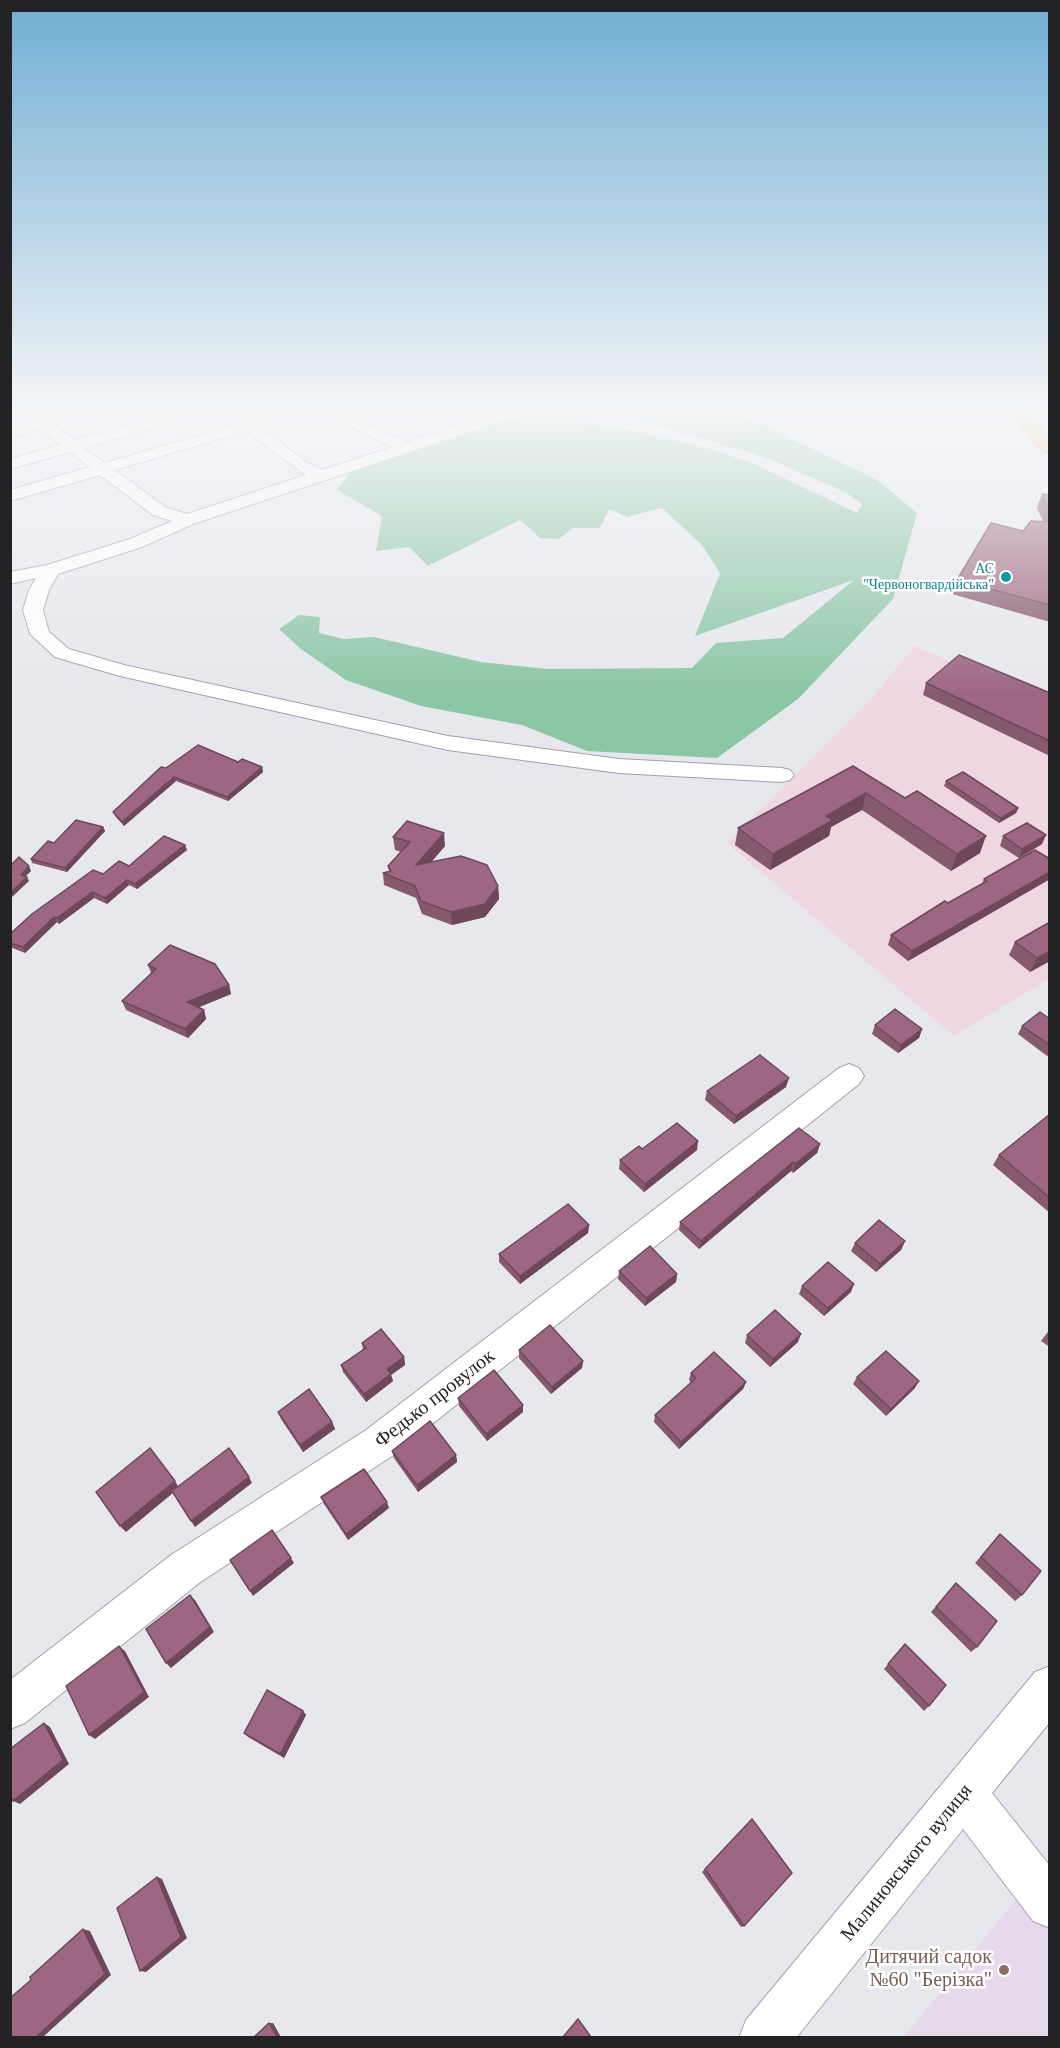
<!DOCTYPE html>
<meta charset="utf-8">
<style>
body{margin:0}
#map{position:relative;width:1060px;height:2048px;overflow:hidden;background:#e7e8ee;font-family:"Times New Roman",serif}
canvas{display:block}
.frame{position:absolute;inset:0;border:12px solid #232325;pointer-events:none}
</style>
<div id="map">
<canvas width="1060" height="2048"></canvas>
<div class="frame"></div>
</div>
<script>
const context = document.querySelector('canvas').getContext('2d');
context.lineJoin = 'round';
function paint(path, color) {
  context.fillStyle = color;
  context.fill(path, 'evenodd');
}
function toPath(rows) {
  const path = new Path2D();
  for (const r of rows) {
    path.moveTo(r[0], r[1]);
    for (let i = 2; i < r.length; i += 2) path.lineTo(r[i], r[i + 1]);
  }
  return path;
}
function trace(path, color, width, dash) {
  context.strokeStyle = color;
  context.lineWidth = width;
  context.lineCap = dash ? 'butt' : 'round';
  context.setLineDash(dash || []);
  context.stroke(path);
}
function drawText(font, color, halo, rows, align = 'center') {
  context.font = font + ' "Times New Roman",serif';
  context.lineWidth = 5;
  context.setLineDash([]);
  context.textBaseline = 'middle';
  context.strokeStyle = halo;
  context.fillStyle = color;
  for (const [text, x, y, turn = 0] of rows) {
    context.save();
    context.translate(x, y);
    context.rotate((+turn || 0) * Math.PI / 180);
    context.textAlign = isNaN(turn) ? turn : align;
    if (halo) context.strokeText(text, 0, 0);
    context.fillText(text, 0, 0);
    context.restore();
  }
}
const commercial = toPath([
 [914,646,1049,703,1049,979,954,1036,727,843,874,696]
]);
const education = toPath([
 [1032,1880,1049,1902,1049,2037,903,2038]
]);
const forest = toPath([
 [568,408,613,408,583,423,603,428,626,429,711,449,752,463,857,513,862,504,845,492,767,458,633,418,632,410,637,408,725,408,876,479,917,513,893,599,798,699,717,758,587,751,522,725,421,706,346,680,301,649,279,629,299,615,320,617,319,633,344,639,374,637,481,662,547,669,692,668,716,643,783,638,854,580,695,636,720,573,702,545,662,508,627,517,609,509,600,528,573,528,559,539,540,538,520,520,428,566,409,547,376,551,382,516,337,490,350,473,513,419]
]);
const minor = toPath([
 [13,408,30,408,44,418,82,408,105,408,103,411,54,425,75,440,189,408,212,408,209,411,84,448,105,463,236,425,215,411,213,408,230,408,251,420,294,408,316,408,314,411,260,427,306,462,322,470,392,447,320,411,318,408,336,408,407,442,514,408,535,408,533,411,193,524,142,547,58,574,49,590,43,610,49,632,69,649,124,665,448,736,619,759,782,768,790,770,794,775,790,780,782,782,619,773,448,750,120,676,55,657,30,634,23,610,29,590,36,578,10,584,10,572,47,565,130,539,172,521,153,515,100,475,10,501,10,490,90,467,70,452,10,469,10,459,60,445,39,429,10,437,10,427,30,422,13,408],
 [246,431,306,475,187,514,165,507,115,470,246,431],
 [849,1064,859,1068,864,1076,859,1084,392,1456,199,1583,25,1723,10,1729,10,1680,171,1555,366,1430,839,1068,849,1064],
 [1050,1666,1050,1722,992,1793,1050,1866,1050,1928,1033,1921,963,1829,796,2038,739,2038,746,2020,1035,1672,1050,1666]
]);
const major = toPath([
 [1003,408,1021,408,1050,437,1050,453,1043,452,1003,408]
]);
const wall = toPath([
 [1042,494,1050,495,1050,622,952,594,957,580,1023,531,1043,521,1037,508],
 [926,683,1050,693,1050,756,923,695],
 [238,762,262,767,263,772,228,801,176,781,124,826,115,816,113,812,166,768],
 [853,766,980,853,951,871,862,810,831,827,829,836,770,870,735,845,738,828],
 [946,781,1018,808,1016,813,999,823,944,786],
 [103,827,105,831,67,872,32,863,31,859,54,843],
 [1003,836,1042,844,1019,858,1000,846],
 [393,837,445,846,431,862,498,886,499,899,485,917,452,925,422,914,416,898,384,885,383,873,389,871,388,866,401,852,395,850],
 [185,845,187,850,137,889,129,885,107,904,94,898,59,924,57,922,25,953,10,947,10,934,103,874,129,866],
 [1050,859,1050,879,908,961,888,945,891,935,982,884,984,879],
 [1050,922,1050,961,1030,972,1009,955,1015,942],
 [148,965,229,985,231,994,199,1007,204,1010,206,1019,188,1038,126,1010,122,1001,151,973],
 [1050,1019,1050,1054,1047,1056,1018,1034,1022,1026],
 [875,1025,922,1029,919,1038,898,1053,872,1034],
 [786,1087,734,1124,705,1100,707,1091],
 [1050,1114,1050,1213,993,1165,999,1155],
 [820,1144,817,1153,793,1173,791,1171,699,1249,679,1230,680,1222],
 [697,1150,644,1192,619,1169,620,1160],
 [589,1225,588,1233,520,1284,499,1262,499,1254],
 [905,1241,901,1250,876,1272,851,1251,855,1243],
 [619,1271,677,1274,676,1282,645,1306,618,1279],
 [802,1286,851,1292,824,1316,799,1294],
 [1050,1329,1050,1347,1041,1341],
 [747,1335,798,1342,770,1367,745,1343],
 [362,1343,404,1357,405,1365,391,1375,393,1381,366,1402,343,1372,341,1365,363,1349],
 [519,1350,583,1361,582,1368,551,1394,519,1358],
 [691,1373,746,1382,743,1389,679,1449,654,1422,655,1415,691,1383,689,1380],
 [857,1377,915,1388,886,1416,853,1384],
 [458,1398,523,1412,487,1441,459,1406],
 [278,1412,332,1422,335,1429,303,1452,281,1419],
 [392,1451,456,1455,457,1462,418,1492,394,1458],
 [321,1497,389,1508,348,1540,324,1504],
 [1000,1534,1022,1595,1015,1601,975,1563],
 [956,1583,977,1647,971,1652,931,1612],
 [905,1644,929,1706,924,1711,884,1669],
 [303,1711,306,1715,284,1758,248,1737,244,1733],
 [752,1819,744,1926,741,1927,702,1872]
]);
const shadedWall = toPath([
 [262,767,263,772,228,801,227,797],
 [174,777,176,781,124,826,122,822],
 [866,793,862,810,831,827,829,836,770,870,773,854,826,816],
 [1018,808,1016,813,999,823,1001,818],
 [103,827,105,831,67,872,65,868],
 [444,833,445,846,418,878,416,865],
 [1046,835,1042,844,1019,858,1022,849],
 [986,836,980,853,951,871,957,854],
 [185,845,187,850,137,889,135,884],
 [29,866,31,871,23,879,21,875],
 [1050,872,1050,879,908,961,912,951],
 [27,877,29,881,10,899,10,893],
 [127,880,129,885,107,904,105,898],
 [498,886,499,899,485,917,452,925,451,912],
 [92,892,94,898,59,924,57,918],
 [54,917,57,922,25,953,23,947],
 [1050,951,1050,961,1030,972,1037,958],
 [229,985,231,994,190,1011,187,1002],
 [204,1010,206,1019,188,1038,185,1029],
 [922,1029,919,1038,898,1053,901,1045],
 [789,1078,786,1087,734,1124,736,1116],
 [698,1141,697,1150,644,1192,645,1184],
 [820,1144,817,1153,793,1173,795,1164],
 [793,1162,791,1171,699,1249,701,1241],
 [589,1225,588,1233,520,1284,520,1276],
 [905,1241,901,1250,876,1272,880,1264],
 [677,1274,676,1282,645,1306,646,1298],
 [854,1284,851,1292,824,1316,828,1308],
 [801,1334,798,1342,770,1367,773,1359],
 [404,1357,405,1365,391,1375,393,1381,366,1402,364,1394,387,1369],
 [583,1361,582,1368,551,1394,552,1387],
 [919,1381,915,1388,886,1416,891,1409],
 [746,1382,743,1389,679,1449,681,1442],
 [523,1405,523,1412,487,1441,486,1434],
 [332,1422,335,1429,303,1452,300,1445],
 [456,1455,457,1462,418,1492,417,1485],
 [249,1477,252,1483,195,1527,191,1521],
 [175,1481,179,1488,126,1532,120,1526],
 [387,1502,389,1508,348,1540,346,1534],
 [291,1558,294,1563,253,1596,250,1591],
 [190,1595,195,1600,214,1632,171,1668,166,1663],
 [119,1646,125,1651,149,1697,95,1739,89,1735],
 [303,1711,306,1715,284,1758,280,1754],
 [44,1723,50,1727,69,1764,20,1804,13,1801],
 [157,1877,162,1879,187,1938,146,1972,140,1971],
 [83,1929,90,1931,111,1975,43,2037,36,2037],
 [269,2023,273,2023,281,2037,277,2037]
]);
const building = toPath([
 [1042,494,1050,495,1050,513,1042,494],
 [1031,521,1050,522,1050,605,957,580,991,523,1023,531,1031,521],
 [959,655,1050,693,1050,741,926,683,959,655],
 [198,745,238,762,242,759,262,767,227,797,174,777,122,822,113,812,161,767,166,768,198,745],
 [853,766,905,798,917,791,986,836,957,854,866,793,826,816,833,820,773,854,738,828,853,766],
 [963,772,1018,808,1001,818,946,781,963,772],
 [76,820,103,827,65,868,31,859,48,841,54,843,76,820],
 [407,821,444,833,416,865,461,856,487,865,498,886,485,904,451,912,421,901,415,886,383,873,391,871,388,866,410,842,393,837,407,821],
 [1027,823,1046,835,1022,849,1003,836,1027,823],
 [164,836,185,845,135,884,127,880,105,898,92,892,57,918,54,917,23,947,10,943,10,934,32,914,93,870,103,874,119,861,129,866,164,836],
 [1035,850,1050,859,1050,872,912,951,891,935,945,901,948,903,987,881,984,879,1035,850],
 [19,857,29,866,21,875,27,877,10,893,10,866,19,857],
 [1050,922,1050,951,1037,958,1015,942,1050,922],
 [170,945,215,964,229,985,187,1002,204,1010,185,1029,122,1001,156,969,148,965,170,945],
 [895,1009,922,1029,901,1045,875,1025,895,1009],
 [1040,1012,1050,1019,1050,1045,1022,1026,1040,1012],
 [760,1055,789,1078,736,1116,707,1091,760,1055],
 [1050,1114,1050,1198,999,1155,1050,1114],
 [677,1123,698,1141,645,1184,620,1160,639,1146,642,1149,677,1123],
 [799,1128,820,1144,795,1164,793,1162,701,1241,680,1222,799,1128],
 [568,1204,589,1225,520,1276,499,1254,568,1204],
 [879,1220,905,1241,880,1264,855,1243,879,1220],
 [650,1246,677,1274,646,1298,619,1271,650,1246],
 [828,1262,854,1284,828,1308,802,1286,828,1262],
 [775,1310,801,1334,773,1359,747,1335,775,1310],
 [550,1325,583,1361,552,1387,519,1350,550,1325],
 [381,1329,404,1357,387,1369,391,1374,364,1394,341,1365,366,1348,362,1343,381,1329],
 [886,1351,919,1381,891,1409,857,1377,886,1351],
 [714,1352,746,1382,681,1442,655,1415,696,1378,691,1373,714,1352],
 [494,1370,523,1405,486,1434,458,1398,494,1370],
 [309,1389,332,1422,300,1445,278,1412,309,1389],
 [430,1421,456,1455,417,1485,392,1451,430,1421],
 [150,1448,175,1481,120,1526,96,1492,150,1448],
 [229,1448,249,1477,191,1521,172,1491,229,1448],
 [364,1469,387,1502,346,1534,321,1497,364,1469],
 [272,1530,291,1558,250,1591,230,1560,272,1530],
 [1000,1534,1041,1571,1022,1595,981,1557,1000,1534],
 [956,1583,997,1621,977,1647,936,1607,956,1583],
 [190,1595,210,1627,166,1663,146,1629,190,1595],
 [905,1644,946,1685,929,1706,888,1664,905,1644],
 [119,1646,144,1692,89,1735,66,1686,119,1646],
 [267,1690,303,1711,280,1754,244,1733,267,1690],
 [44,1723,63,1760,13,1801,10,1796,10,1749,44,1723],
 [752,1819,792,1873,744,1926,705,1869,752,1819],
 [157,1877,181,1937,140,1971,117,1908,157,1877],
 [83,1929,105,1974,36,2037,10,2037,10,1998,31,1980,30,1977,83,1929],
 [578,2019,591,2037,563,2037,578,2019],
 [269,2023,277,2037,254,2037,269,2023]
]);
const markers = [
 [1006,577,6,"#0f9aa8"],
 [1004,1970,6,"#8d6e63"]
];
const farCulturenames = [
 ["АС",994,569],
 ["\"Червоногвардійська\"",994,585]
];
const nearStreetnames = [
 ["Федько провулок",435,1399,-38],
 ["Малиновського вулиця",907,1863,-51]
];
const nearEducationnames = [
 ["Дитячий садок",992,1958],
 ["№60 \"Берізка\"",992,1981]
];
paint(commercial, '#efd7e2');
paint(education, '#e7d9ec');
paint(forest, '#8bc6a5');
trace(minor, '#a0a2a8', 2);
trace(major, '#9d6a2e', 1);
paint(minor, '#fff');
paint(major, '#ecbd85');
paint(wall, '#87596f');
paint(shadedWall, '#6e485a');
paint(building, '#9d6781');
trace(building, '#6e485a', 1.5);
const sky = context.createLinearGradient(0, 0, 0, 694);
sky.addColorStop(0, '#70aed4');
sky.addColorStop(0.59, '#f4f5f7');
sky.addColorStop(1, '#f4f5f700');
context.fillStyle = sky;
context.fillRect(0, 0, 1060, 694);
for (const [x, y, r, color] of markers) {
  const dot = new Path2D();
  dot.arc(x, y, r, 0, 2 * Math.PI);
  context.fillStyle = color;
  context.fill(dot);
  trace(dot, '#fff', 2);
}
drawText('14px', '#0d838f', '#fff', farCulturenames, 'right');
drawText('20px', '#232325', '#fff', nearStreetnames);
drawText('20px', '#785e54', '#fff', nearEducationnames, 'right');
</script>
